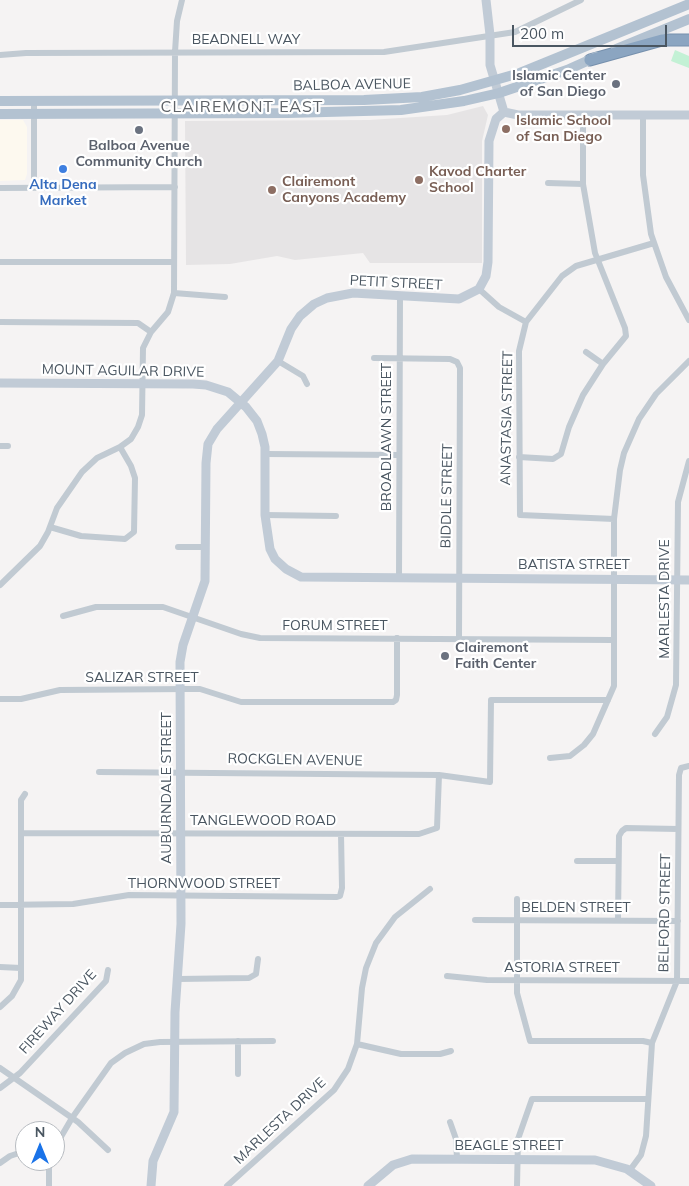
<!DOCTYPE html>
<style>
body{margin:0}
#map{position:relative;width:689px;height:1186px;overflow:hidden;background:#f5f3f3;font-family:Mulish,sans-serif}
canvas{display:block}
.north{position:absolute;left:15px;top:1121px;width:50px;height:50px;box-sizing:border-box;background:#fff;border:1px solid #b7bbc0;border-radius:50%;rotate:0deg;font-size:14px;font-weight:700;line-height:20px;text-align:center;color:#4a5661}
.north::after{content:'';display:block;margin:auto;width:18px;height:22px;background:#1a73e8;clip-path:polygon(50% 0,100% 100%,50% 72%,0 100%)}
.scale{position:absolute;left:512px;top:25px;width:155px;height:22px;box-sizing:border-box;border:2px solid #4a5661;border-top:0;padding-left:6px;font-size:15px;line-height:18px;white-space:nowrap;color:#4a5661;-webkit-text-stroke:4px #fff;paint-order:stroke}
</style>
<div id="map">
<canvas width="689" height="1186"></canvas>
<div class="north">N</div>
<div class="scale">200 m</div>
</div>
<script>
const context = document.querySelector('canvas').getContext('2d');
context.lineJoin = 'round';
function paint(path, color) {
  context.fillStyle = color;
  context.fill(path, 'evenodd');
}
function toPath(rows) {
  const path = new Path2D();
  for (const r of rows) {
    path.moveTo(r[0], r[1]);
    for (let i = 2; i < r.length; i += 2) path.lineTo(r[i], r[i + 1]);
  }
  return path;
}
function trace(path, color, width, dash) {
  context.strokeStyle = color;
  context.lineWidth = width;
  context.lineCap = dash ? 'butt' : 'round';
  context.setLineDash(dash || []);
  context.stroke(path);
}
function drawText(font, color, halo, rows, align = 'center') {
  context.font = font + ' Mulish,sans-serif';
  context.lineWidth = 4.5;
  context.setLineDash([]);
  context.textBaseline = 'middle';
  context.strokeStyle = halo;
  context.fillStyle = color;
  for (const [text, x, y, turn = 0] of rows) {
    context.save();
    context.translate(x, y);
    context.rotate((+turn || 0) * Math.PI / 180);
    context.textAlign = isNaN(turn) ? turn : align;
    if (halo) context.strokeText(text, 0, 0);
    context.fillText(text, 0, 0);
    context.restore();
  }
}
const commercial = toPath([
 [0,120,23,120,27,127,27,174,25,180,0,181]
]);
const education = toPath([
 [483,106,488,115,482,141,482,263,370,263,363,253,295,260,277,256,230,264,186,265,185,121,369,120,447,115]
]);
const green = toPath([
 [675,50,689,56,689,68,671,61]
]);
const street = toPath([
 [0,55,26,53,384,52,515,32,581,0],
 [643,115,643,175,651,234,666,277,689,320],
 [548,183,583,184],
 [0,188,175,187],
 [34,188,34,101],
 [0,262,174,262],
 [479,289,499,307,526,322],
 [174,293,225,297],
 [0,322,138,323,151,332],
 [586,352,603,364],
 [374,358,450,359,457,362,460,368,459,639],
 [278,361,303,376,307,384],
 [0,446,8,446],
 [266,454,399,455],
 [519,457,553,459,561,454,569,427,583,395,603,364,626,336,625,328,595,253,583,184,583,115],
 [265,515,336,516],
 [614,519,520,515,519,351,526,322,562,276,576,266,654,243],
 [50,527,81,536,125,539,134,532,135,478,131,466,120,447],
 [178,547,206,547],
 [399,578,400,296],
 [0,585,40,546,48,532,57,508,82,472,97,458,120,447,131,439,138,427,142,415,143,348,151,332,168,312,174,293,175,52,177,21,182,0],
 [63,616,96,607,163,607,241,634,260,638,613,640],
 [0,699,21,699,60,690,188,689,200,689,241,702,393,702,396,700,397,695,397,638],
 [655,734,667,717,676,685,678,502,689,461],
 [550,758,570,756,584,745,593,734,614,686,614,519,620,470,624,453,639,419,656,394,689,361],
 [99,772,439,775,490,782,491,700,608,700],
 [21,833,419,834,437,828,439,775],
 [577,861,618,861],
 [517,899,517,993,530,1041,643,1041,652,1043],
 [0,905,73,904,129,895,337,897,340,896,342,888,341,834],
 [475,920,678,921],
 [618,920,619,836,622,831,626,828,678,829],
 [0,967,21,968],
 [447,976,487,980,689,981],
 [178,979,249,978,256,974,258,959],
 [0,1007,12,996,21,980,21,800,25,794],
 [238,1041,238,1074],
 [357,1044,401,1054,440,1054,451,1051],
 [0,1068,78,1122,108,1150],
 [0,1088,20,1073,106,981,108,970],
 [450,1122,456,1139,457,1159],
 [55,1147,72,1118,111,1063,125,1053,144,1044,160,1042,273,1041],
 [0,1163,10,1156,25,1151],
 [630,1170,641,1155,646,1136,652,1043,677,981,679,775,681,768,689,766],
 [49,1186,49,1161],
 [227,1186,334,1090,348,1069,357,1044,362,988,366,968,376,943,395,917,430,889],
 [517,1186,518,1139,532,1099,648,1099]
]);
const secondary = toPath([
 [486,0,490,35,490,65,504,112],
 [504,112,518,115,689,115],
 [0,383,193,384,206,385,228,392,246,407,257,421,262,434,265,447,265,515,270,549,275,559,286,569,301,577,689,580],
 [151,1186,153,1161,174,1112,175,1012,181,924,180,662,183,645,205,581,206,463,208,444,217,429,278,361,291,329,300,316,314,304,327,298,353,293,459,299,479,289,486,276,488,262,489,141,496,119,504,112],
 [368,1186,393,1165,412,1159,595,1160,627,1169,651,1186]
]);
const primary = toPath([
 [616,49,689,19],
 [0,101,364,100,422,97,460,90,520,73,689,4],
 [0,114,288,113,401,110,464,101,499,93,567,70,596,57]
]);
const highway = toPath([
 [590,60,662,40,689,40]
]);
const markers = [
 [616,84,5,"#6b7280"],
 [506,129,5,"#8d6e63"],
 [139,130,5,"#6b7280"],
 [63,169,5,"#3f7fe0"],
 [419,180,5,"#8d6e63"],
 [272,190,5,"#8d6e63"],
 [445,656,5,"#6b7280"]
];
const streetNames = [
 ["BEADNELL WAY",246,40],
 ["BALBOA AVENUE",352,85,-1],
 ["PETIT STREET",396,283,3],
 ["MOUNT AGUILAR DRIVE",123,371,1],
 ["ANASTASIA STREET",507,418,-89],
 ["BROADLAWN STREET",387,437,-90],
 ["BIDDLE STREET",447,496,-89],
 ["BATISTA STREET",574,565],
 ["MARLESTA DRIVE",665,599,-90],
 ["FORUM STREET",335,626],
 ["SALIZAR STREET",142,678],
 ["ROCKGLEN AVENUE",295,760,1],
 ["AUBURNDALE STREET",167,788,-90],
 ["TANGLEWOOD ROAD",263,821],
 ["THORNWOOD STREET",204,884],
 ["BELDEN STREET",576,908],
 ["BELFORD STREET",665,913,-89],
 ["ASTORIA STREET",562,968],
 ["FIREWAY DRIVE",58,1012,-48],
 ["MARLESTA DRIVE",280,1121,-43],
 ["BEAGLE STREET",509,1146]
];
const worshipNames = [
 ["Islamic Center",606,76],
 ["of San Diego",606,92],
 ["Balboa Avenue",139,146,"center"],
 ["Community Church",139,162,"center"],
 ["Clairemont",455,648,"left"],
 ["Faith Center",455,664,"left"]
];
const educationNames = [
 ["Islamic School",516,121],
 ["of San Diego",516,137],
 ["Kavod Charter",429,172],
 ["School",429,188],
 ["Clairemont",282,182],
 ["Canyons Academy",282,198]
];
const shopNames = [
 ["Alta Dena",63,185],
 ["Market",63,201]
];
const quarterNames = [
 ["CLAIREMONT EAST",242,107]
];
paint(commercial, '#fdf9ef');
paint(education, '#e6e4e5');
paint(green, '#c3f1d5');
trace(highway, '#7690ad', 13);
trace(street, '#c1cad2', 6);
trace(secondary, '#c1cbd6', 9);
trace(primary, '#b3c2d1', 10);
trace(highway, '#8ba5c1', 11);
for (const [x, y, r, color] of markers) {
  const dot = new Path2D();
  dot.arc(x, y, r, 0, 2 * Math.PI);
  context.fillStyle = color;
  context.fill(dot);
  trace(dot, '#fff', 2);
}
drawText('14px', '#4a5661', '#fff', streetNames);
drawText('bold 14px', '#5b616d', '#fff', worshipNames, 'right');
drawText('bold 14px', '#785e54', '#fff', educationNames, 'left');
drawText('bold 14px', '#366cbe', '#fff', shopNames);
context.letterSpacing = '1px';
drawText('16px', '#5f6368', '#fff', quarterNames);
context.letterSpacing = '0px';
</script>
